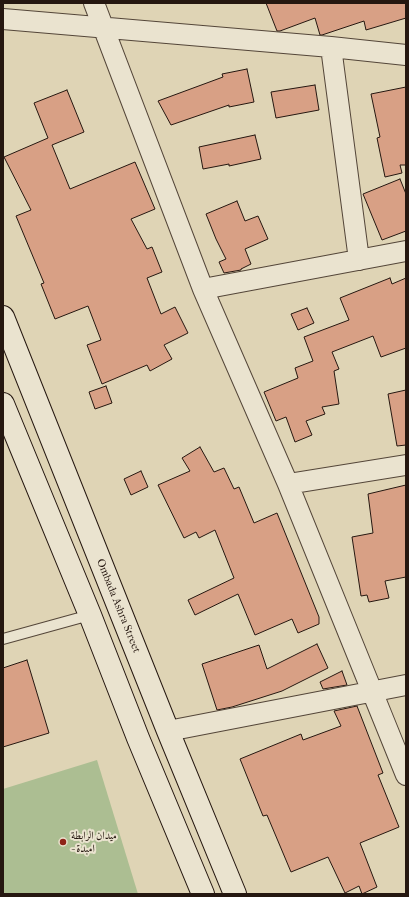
<!DOCTYPE html>
<meta charset="utf-8">
<style>
body{margin:0}
#map{position:relative;width:409px;height:897px;overflow:hidden;background:#dfd4b5;font-family:"IM FELL French Canon",serif}
canvas{display:block}
.frame{position:absolute;inset:0;border:4px solid #251710;pointer-events:none}
</style>
<div id="map">
<canvas width="409" height="897"></canvas>
<div class="frame"></div>
</div>
<script>
const context = document.querySelector('canvas').getContext('2d');
context.lineJoin = 'round';
function paint(path, color) {
  context.fillStyle = color;
  context.fill(path, 'evenodd');
}
function toPath(rows) {
  const path = new Path2D();
  for (const r of rows) {
    path.moveTo(r[0], r[1]);
    for (let i = 2; i < r.length; i += 2) path.lineTo(r[i], r[i + 1]);
  }
  return path;
}
function trace(path, color, width, dash) {
  context.strokeStyle = color;
  context.lineWidth = width;
  context.lineCap = dash ? 'butt' : 'round';
  context.setLineDash(dash || []);
  context.stroke(path);
}
function drawText(font, color, halo, rows, align = 'center') {
  context.font = font + ' "IM FELL French Canon",Amiri,serif';
  context.lineWidth = 4;
  context.setLineDash([]);
  context.textBaseline = 'middle';
  context.strokeStyle = halo;
  context.fillStyle = color;
  for (const [text, x, y, turn = 0] of rows) {
    context.save();
    context.translate(x, y);
    context.rotate((+turn || 0) * Math.PI / 180);
    context.textAlign = isNaN(turn) ? turn : align;
    if (halo) context.strokeText(text, 0, 0);
    context.fillText(text, 0, 0);
    context.restore();
  }
}
const green = toPath([
 [97,760,138,894,3,894,3,789]
]);
const building = toPath([
 [266,3,406,3,406,18,366,30,364,21,322,35,320,35,315,18,280,31,277,31,266,3],
 [247,69,254,102,229,107,229,105,171,125,158,101,223,77,222,74,247,69],
 [315,85,319,110,276,118,271,92,315,85],
 [406,87,406,165,400,165,402,173,385,177,377,138,380,137,371,94,406,87],
 [67,90,84,132,52,145,70,189,135,162,155,209,131,219,147,249,152,247,162,272,147,278,161,314,175,307,188,333,164,345,172,359,150,371,147,365,102,384,87,345,101,340,88,306,55,319,41,284,44,283,16,216,31,210,4,157,48,138,34,103,67,90],
 [255,135,261,159,229,166,229,164,203,169,199,147,255,135],
 [400,179,406,194,406,231,382,240,363,194,400,179],
 [237,201,245,221,258,216,268,239,245,249,251,264,241,269,241,270,224,273,219,262,226,259,216,239,206,214,237,201],
 [390,278,392,284,406,278,406,348,381,357,373,336,332,352,339,369,334,371,339,404,322,407,325,414,306,421,312,435,295,442,286,417,276,421,264,392,298,378,295,368,313,361,304,337,349,320,340,298,390,278],
 [307,308,314,323,298,330,291,314,307,308],
 [106,386,112,403,95,409,89,392,106,386],
 [406,390,406,445,397,446,388,394,406,390],
 [200,447,214,472,224,468,234,489,239,487,254,523,277,513,319,617,319,624,298,633,292,619,255,635,238,594,195,615,188,600,234,578,215,530,199,538,196,532,184,538,158,485,190,471,182,458,200,447],
 [141,471,148,487,131,495,124,479,141,471],
 [406,485,406,577,385,581,389,598,369,602,367,595,361,596,352,537,373,533,368,494,406,485],
 [317,644,328,668,282,691,232,707,217,710,202,664,259,645,267,669,317,644],
 [27,660,49,733,3,747,3,668,27,660],
 [342,671,347,685,323,689,320,682,342,671],
 [357,706,383,773,378,775,399,827,360,843,377,887,362,894,359,886,345,893,328,857,291,872,267,815,263,816,240,759,301,734,303,740,341,726,334,711,357,706]
]);
const service = toPath([
 [3,639,90,615]
]);
const minor = toPath([
 [94,3,203,289,288,484,406,775],
 [3,19,331,47,406,55],
 [331,47,359,260],
 [203,289,406,251],
 [288,484,406,465],
 [168,731,406,685]
]);
const secondary = toPath([
 [3,317,168,731,235,894],
 [3,404,90,615,138,738,203,894]
]);
const markers = [
 [63,842,4,"#8f2418"]
];
const streetNames = [
 ["Ombada Ashra Street",118,606,68]
];
const poiNames = [
 ["ميدان الرابطة",71,836],
 ["- امبدة",71,849]
];
paint(green, '#acbe92');
paint(building, '#d8a085');
trace(building, '#251710', 1);
trace(service, '#544639', 12);
trace(minor, '#544639', 22);
trace(secondary, '#251710', 24);
trace(service, '#eae3cf', 10);
trace(minor, '#eae3cf', 20);
trace(secondary, '#eae3cf', 22);
for (const [x, y, r, color] of markers) {
  const dot = new Path2D();
  dot.arc(x, y, r, 0, 2 * Math.PI);
  context.fillStyle = color;
  context.fill(dot);
  trace(dot, '#eae3cf', 1.5);
}
drawText('11px', '#251710', '#eae3cf', streetNames);
drawText('11px', '#251710', '#eae3cf', poiNames, 'left');
</script>
